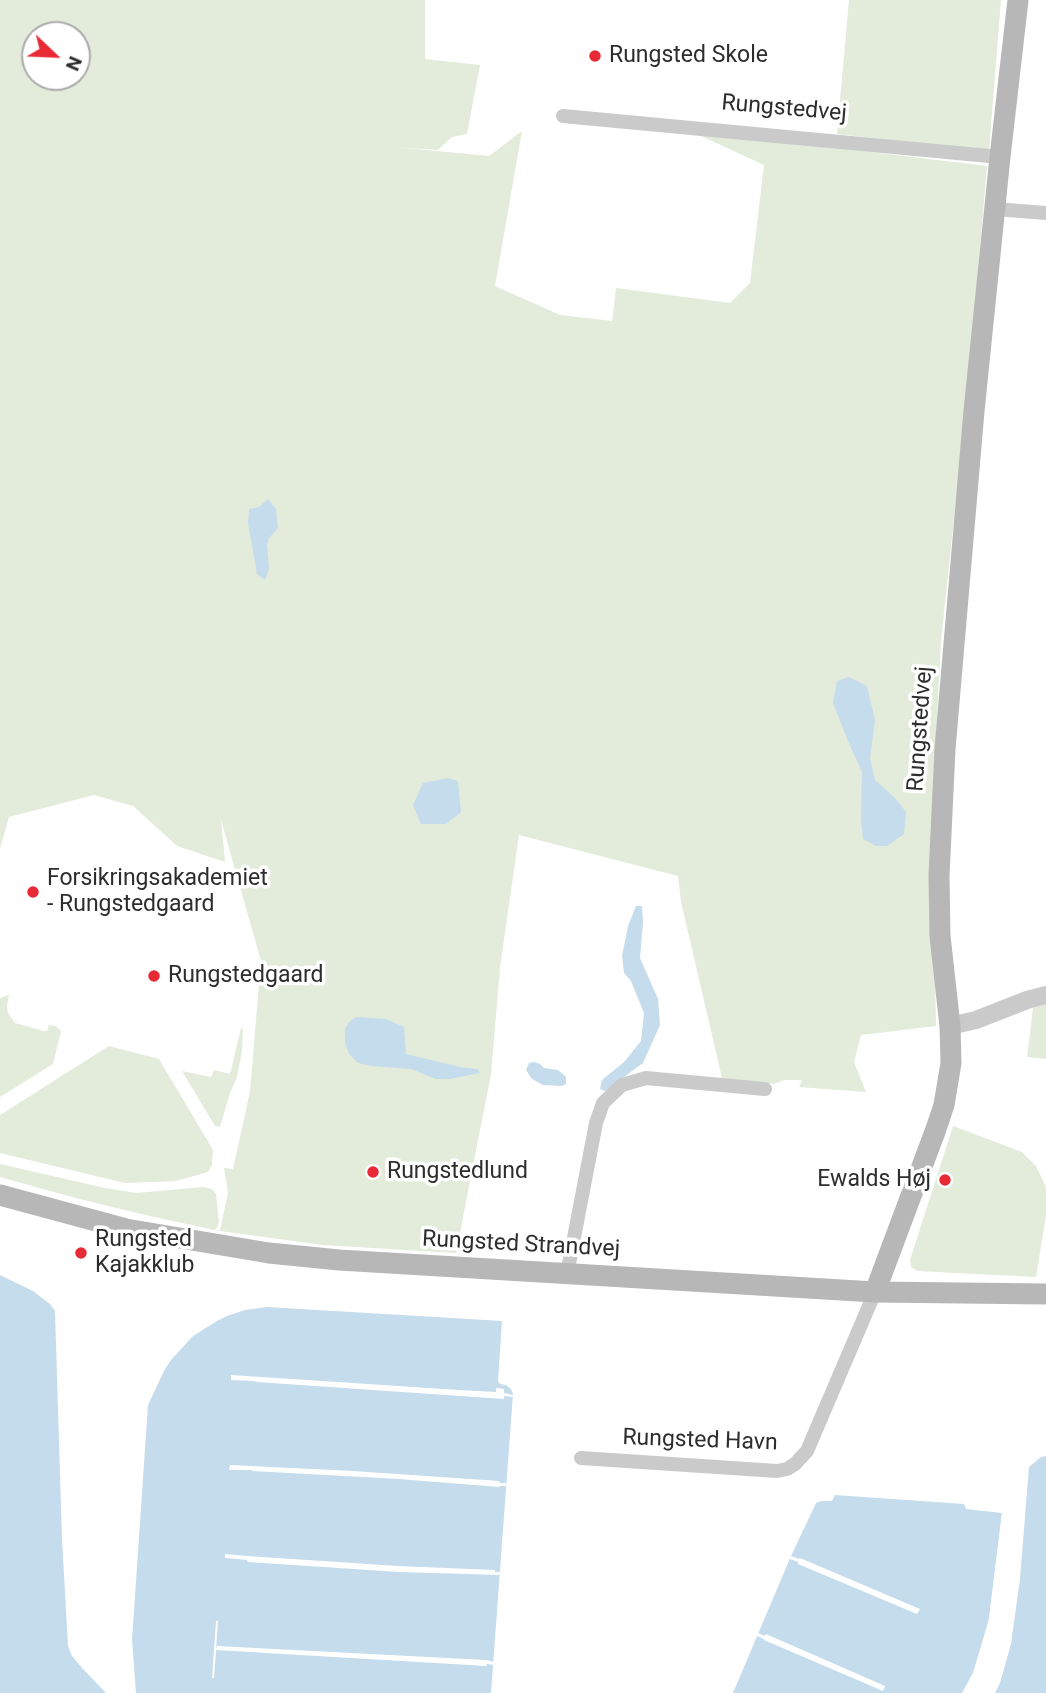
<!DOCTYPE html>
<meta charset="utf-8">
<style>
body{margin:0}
#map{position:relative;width:1046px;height:1693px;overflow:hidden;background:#fff;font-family:Roboto,sans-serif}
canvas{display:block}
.north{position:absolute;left:21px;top:21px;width:70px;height:70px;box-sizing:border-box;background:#fff;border:2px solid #ababab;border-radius:50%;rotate:113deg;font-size:19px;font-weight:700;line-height:28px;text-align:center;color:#2d2d2d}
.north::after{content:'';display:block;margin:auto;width:24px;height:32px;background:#e82a37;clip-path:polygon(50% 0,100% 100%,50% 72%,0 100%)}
</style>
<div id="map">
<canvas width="1046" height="1693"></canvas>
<div class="north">N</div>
</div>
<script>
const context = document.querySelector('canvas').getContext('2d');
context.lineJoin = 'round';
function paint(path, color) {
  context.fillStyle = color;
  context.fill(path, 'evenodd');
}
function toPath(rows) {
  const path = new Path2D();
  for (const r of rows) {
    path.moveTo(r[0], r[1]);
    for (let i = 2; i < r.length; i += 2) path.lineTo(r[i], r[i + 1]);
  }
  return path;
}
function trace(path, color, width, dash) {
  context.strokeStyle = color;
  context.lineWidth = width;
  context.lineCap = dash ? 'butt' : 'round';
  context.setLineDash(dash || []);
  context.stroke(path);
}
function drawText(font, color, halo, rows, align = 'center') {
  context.font = font + ' Roboto,sans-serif';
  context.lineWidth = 7;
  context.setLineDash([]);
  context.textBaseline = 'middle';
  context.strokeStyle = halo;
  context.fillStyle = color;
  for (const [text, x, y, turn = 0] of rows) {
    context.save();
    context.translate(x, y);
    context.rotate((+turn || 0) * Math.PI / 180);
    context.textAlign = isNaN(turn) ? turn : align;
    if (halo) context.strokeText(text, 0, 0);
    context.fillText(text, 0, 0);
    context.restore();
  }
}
const green = toPath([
 [0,0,425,0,425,59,480,65,467,134,452,137,438,150,395,147,489,156,522,131,495,286,560,315,612,321,616,288,730,303,750,283,764,165,699,135,862,151,987,166,970,367,941,641,932,814,936,1026,861,1035,854,1062,866,1092,799,1087,802,1080,784,1080,774,1084,722,1078,681,902,678,876,519,835,500,968,491,1074,456,1253,323,1245,220,1231,214,1230,141,1214,72,1197,0,1177,0,1164,105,1188,137,1193,203,1187,212,1189,216,1194,219,1222,217,1228,214,1230,220,1230,228,1193,224,1168,233,1169,250,1091,261,961,221,820,225,862,177,846,133,806,94,795,9,817,0,849],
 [35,35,77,35,77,77,35,77],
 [849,0,1001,0,989,151,837,134],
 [9,995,7,1006,8,1013,15,1023,44,1031,47,1031,49,1025,56,1026,61,1031,53,1064,0,1097,0,998],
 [1046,1004,1046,1059,1027,1057,1033,1008],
 [241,1028,243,1029,242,1051,237,1077,230,1093,220,1127,215,1126,182,1071,211,1077,214,1070,230,1074],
 [109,1046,159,1059,213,1150,212,1165,208,1172,176,1181,125,1183,0,1153,0,1115],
 [953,1126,1022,1152,1036,1166,1046,1187,1046,1216,1036,1277,918,1271,911,1267,910,1260]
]);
const water = toPath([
 [268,499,276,509,278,528,269,538,267,545,269,569,265,580,257,574,248,523,249,509,259,507],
 [849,677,867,686,875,720,870,758,875,780,895,798,906,812,904,834,887,846,876,846,863,839,861,820,862,772,848,741,833,703,837,681],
 [448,778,458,781,461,812,446,824,421,824,413,805,423,783],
 [636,906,642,906,643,923,640,958,658,999,660,1025,643,1063,605,1091,600,1089,602,1080,624,1062,641,1041,644,1013,631,981,624,973,622,956,628,926],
 [356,1017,386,1019,404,1027,406,1054,460,1067,477,1069,480,1073,449,1079,436,1079,411,1069,372,1066,358,1063,349,1054,345,1043,345,1029,349,1022],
 [534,1062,540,1064,544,1068,558,1070,566,1077,566,1084,562,1086,543,1085,532,1079,526,1070,529,1063],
 [0,1275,33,1291,50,1304,55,1311,62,1539,68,1646,72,1656,83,1669,106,1693,0,1693],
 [267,1307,502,1321,498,1381,500,1384,506,1385,511,1389,513,1394,491,1693,136,1693,132,1640,148,1405,164,1371,171,1360,193,1336,217,1321,227,1316,245,1310],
 [1046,1456,1046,1693,995,1693,1000,1683,1011,1644,1020,1579,1029,1467,1041,1457],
 [835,1495,964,1504,966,1509,1002,1513,989,1619,973,1673,962,1693,733,1693,791,1556,816,1503,821,1501,832,1501]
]);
const pier = toPath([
 [231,1375,459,1390,496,1392,496,1388,504,1389,504,1393,513,1395,513,1397,504,1396,504,1399,257,1382,254,1381,231,1380],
 [230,1465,353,1471,499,1481,500,1483,506,1483,506,1486,500,1486,499,1487,399,1479,252,1471,252,1470,229,1470],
 [1002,1513,1006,1514,992,1620,976,1674,966,1693,963,1693,973,1673,984,1640,989,1619],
 [225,1554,247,1556,398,1566,495,1570,495,1572,500,1572,500,1575,399,1572,248,1562,247,1560,225,1558],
 [791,1556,799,1559,800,1558,920,1609,917,1614,798,1564,798,1562,790,1559],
 [216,1621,218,1621,216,1649,217,1646,486,1660,494,1662,494,1665,487,1664,486,1666,216,1650,214,1678,212,1678],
 [758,1633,765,1636,766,1634,885,1686,883,1691,764,1640,764,1639,757,1636]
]);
const minor = toPath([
 [563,116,1000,157],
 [995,209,1046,213],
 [567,1274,596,1123,603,1103,622,1085,646,1078,765,1089],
 [581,1458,777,1471,787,1469,795,1464,807,1451,875,1292]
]);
const tertiary = toPath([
 [950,1026,976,1020,1027,1000,1046,995]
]);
const secondary = toPath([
 [0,1195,126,1229,269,1253,339,1260,875,1292,1046,1294],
 [875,1292,936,1129,944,1105,951,1063,950,1026,940,936,939,876,945,749,974,411,1000,157,1018,0]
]);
const markers = [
 [595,56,7,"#e82a37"],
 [33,892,7,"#e82a37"],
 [154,976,7,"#e82a37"],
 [373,1172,7,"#e82a37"],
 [945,1180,7,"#e82a37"],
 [81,1253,7,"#e82a37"]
];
const poiNames = [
 ["Rungsted Skole",609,56],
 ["Forsikringsakademiet",47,879],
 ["- Rungstedgaard",47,905],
 ["Rungstedgaard",168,976],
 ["Rungstedlund",387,1172],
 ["Ewalds Høj",931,1180,"right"],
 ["Rungsted",95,1240],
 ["Kajakklub",95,1266]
];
const streetNames = [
 ["Rungstedvej",784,109,5],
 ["Rungstedvej",921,729,-86],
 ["Rungsted Strandvej",521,1245,3],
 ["Rungsted Havn",700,1441,2]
];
paint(green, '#e3ebda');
paint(water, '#c5dcec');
paint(pier, '#fff');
trace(minor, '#cacaca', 14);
trace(tertiary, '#cacaca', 18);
trace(secondary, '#b7b7b7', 21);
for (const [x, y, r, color] of markers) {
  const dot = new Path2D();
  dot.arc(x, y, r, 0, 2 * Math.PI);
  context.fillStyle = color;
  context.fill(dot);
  trace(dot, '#fff', 2.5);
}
drawText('23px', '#2d2d2d', '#fff', poiNames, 'left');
drawText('23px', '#2d2d2d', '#fff', streetNames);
</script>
